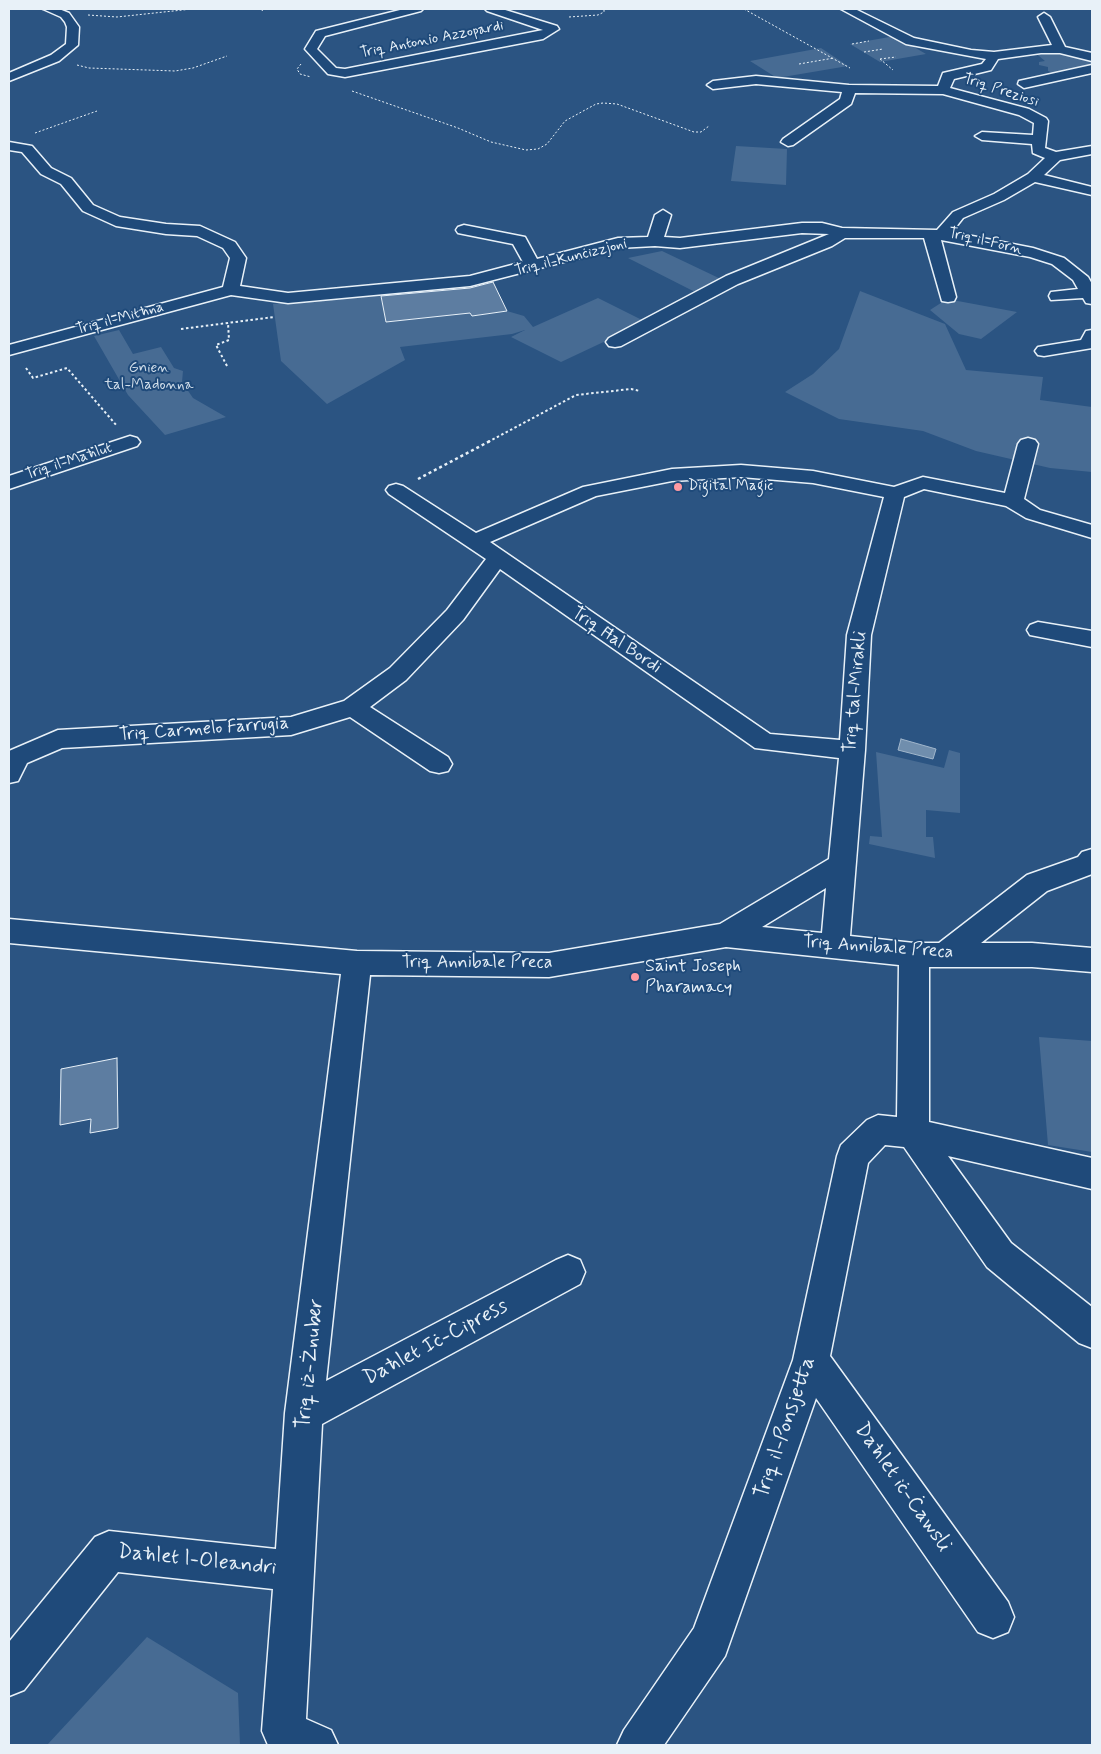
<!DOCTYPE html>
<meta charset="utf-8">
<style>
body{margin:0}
#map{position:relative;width:1101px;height:1754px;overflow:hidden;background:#2b5482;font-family:Mynerve,sans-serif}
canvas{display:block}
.frame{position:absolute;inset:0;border:10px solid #e8f1f8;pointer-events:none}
</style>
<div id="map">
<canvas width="1101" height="1754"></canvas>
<div class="frame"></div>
</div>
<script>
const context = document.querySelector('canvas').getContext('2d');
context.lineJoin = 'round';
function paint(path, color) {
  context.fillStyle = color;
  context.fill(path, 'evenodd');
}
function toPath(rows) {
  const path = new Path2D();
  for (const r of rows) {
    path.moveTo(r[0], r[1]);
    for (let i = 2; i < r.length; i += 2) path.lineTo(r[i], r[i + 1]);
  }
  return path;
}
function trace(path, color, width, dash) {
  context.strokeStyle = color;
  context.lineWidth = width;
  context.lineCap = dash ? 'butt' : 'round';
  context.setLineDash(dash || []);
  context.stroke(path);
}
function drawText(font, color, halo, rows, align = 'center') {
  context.font = font + ' Mynerve,sans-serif';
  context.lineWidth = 4;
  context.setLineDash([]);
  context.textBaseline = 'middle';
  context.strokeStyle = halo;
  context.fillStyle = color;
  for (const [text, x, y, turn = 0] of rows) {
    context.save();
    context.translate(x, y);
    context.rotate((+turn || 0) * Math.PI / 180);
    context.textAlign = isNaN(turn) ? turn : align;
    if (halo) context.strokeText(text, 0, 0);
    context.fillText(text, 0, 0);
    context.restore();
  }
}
const green = toPath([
 [895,36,926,54,880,62,850,44],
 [821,48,848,66,777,78,750,61],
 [1033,51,1055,51,1084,56,1092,59,1092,69,1078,70,1057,75,1048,71,1048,67,1039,65,1039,62,1045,61],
 [736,146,787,149,786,185,731,181],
 [662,251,723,280,699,294,628,258],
 [860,291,945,324,966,370,1043,377,1040,400,1092,407,1092,472,1050,468,976,451,923,431,839,419,785,392,813,374,839,349],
 [380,293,386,322,469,313,473,316,507,311,524,316,533,327,598,298,646,322,561,362,511,337,525,330,512,334,400,347,405,360,327,404,281,361,273,304],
 [947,299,1017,312,981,339,959,334,930,310],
 [119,330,133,354,161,347,174,368,183,371,182,382,193,398,226,417,165,435,128,395,94,336],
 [949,750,960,753,960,813,926,810,926,837,933,837,935,858,869,844,870,836,882,837,876,752,944,768],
 [1039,1037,1092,1041,1092,1152,1048,1145],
 [147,1637,238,1693,240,1745,47,1745]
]);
const water = toPath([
 [901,739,936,749,933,759,898,750,901,739]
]);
const building = toPath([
 [493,282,507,311,472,316,470,313,386,322,381,296,470,288,493,282],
 [117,1058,118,1128,90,1133,91,1119,60,1125,61,1069,117,1058]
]);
const pathFar2 = toPath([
 [744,9,850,68],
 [262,11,263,9],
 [88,15,117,17,192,9],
 [569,17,598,15,604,12,604,9],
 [852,44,869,41],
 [864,52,883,49],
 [880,59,893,70],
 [880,59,896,57],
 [301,64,297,69,300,74,311,77],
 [799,64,834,58],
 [77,65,89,68,175,71,193,68,227,56],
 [352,91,458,128,491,142,526,150,538,149,547,144,565,121,596,104,603,103,617,104,694,132,701,132,709,126],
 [35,133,97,111]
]);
const pathFar1 = toPath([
 [181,329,274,317],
 [227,366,216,345,229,340,228,323],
 [26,368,33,378,67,368,117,426],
 [488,442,576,395,631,389,640,391]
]);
const path = toPath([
 [418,479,490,441]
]);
const minor = toPath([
 [43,9,59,9,69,13,79,27,78,45,59,61,9,81,9,73,51,55,66,44,67,27,65,22,61,17,43,9],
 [404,9,423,9,421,11,325,36,317,49,336,68,345,69,543,30,487,11,485,9,502,9,557,26,559,29,543,39,345,77,328,74,305,49,316,31,404,9],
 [841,9,855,9,914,38,971,50,994,52,1052,45,1038,17,1044,13,1050,17,1065,47,1092,53,1092,61,1060,53,1041,53,998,59,991,70,954,79,950,88,1029,109,1046,118,1048,121,1045,148,1056,152,1092,146,1092,154,1060,160,1044,175,1092,187,1092,195,1035,182,1004,200,963,218,952,232,1033,248,1064,258,1088,277,1092,284,1092,304,1086,303,1083,298,1051,300,1049,296,1051,292,1078,289,1073,280,1052,264,1030,257,941,240,956,297,954,301,948,302,942,301,924,238,845,238,832,246,738,284,621,346,615,347,609,346,606,342,609,338,726,276,829,234,802,233,680,248,655,246,618,248,470,286,288,303,231,295,9,355,9,345,223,287,230,258,223,248,197,236,166,234,116,226,83,211,61,184,41,174,22,152,9,150,9,142,32,146,51,168,71,178,93,205,120,217,166,224,200,226,235,242,246,258,240,286,288,293,470,276,523,262,513,244,458,233,456,230,458,227,464,225,525,237,537,259,618,238,648,237,655,215,663,210,671,215,664,237,680,238,802,223,822,223,842,228,937,230,953,212,994,194,1028,174,1045,158,1033,153,1032,144,982,140,975,136,982,132,1033,135,1034,123,1019,115,943,94,855,93,851,104,793,145,788,146,781,142,783,139,840,99,842,92,756,84,713,89,707,85,713,81,756,76,849,85,938,86,943,73,982,64,986,59,906,44,841,9],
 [1092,65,1092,73,1024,88,1018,84,1019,81,1092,65],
 [1092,330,1092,348,1044,356,1038,355,1035,351,1038,347,1044,346,1081,340,1086,331,1092,330],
 [130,436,137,438,140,442,137,446,9,489,9,476,130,436],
 [1028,438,1035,440,1038,444,1024,499,1040,510,1092,525,1092,538,1026,518,1006,506,924,489,904,497,871,635,865,750,850,936,914,943,939,943,1027,875,1078,857,1082,852,1092,849,1092,874,1047,891,981,943,1032,943,1092,948,1092,972,1032,967,929,967,929,1122,1092,1158,1092,1189,948,1156,1011,1243,1092,1307,1092,1348,1079,1343,987,1267,904,1147,885,1145,868,1163,830,1356,1008,1602,1014,1617,1008,1632,993,1638,978,1632,816,1398,725,1656,664,1745,617,1745,624,1730,694,1628,793,1360,837,1156,841,1145,867,1120,878,1115,897,1117,899,965,726,947,549,977,370,975,326,1381,556,1260,568,1255,580,1260,585,1272,580,1284,322,1424,306,1719,331,1730,338,1745,268,1745,262,1731,273,1589,118,1572,24,1690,9,1696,9,1642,95,1537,109,1531,276,1549,285,1413,341,974,9,943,9,919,357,951,549,953,720,924,829,859,839,758,755,748,500,569,463,620,406,680,370,707,448,757,452,764,448,771,439,773,430,771,350,717,291,735,62,748,27,763,18,781,9,783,9,751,58,730,291,717,344,701,390,668,447,610,486,559,389,494,386,490,389,486,396,484,403,486,476,533,583,487,672,469,741,465,813,471,894,487,923,477,1005,493,1018,444,1021,440,1028,438],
 [741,477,813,483,884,497,847,635,840,740,770,734,490,542,596,496,672,481,741,477],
 [826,888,822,933,762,927,826,888],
 [1038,622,1092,631,1092,647,1030,635,1027,630,1030,625,1038,622]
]);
const markers = [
 [678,487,5,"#ff9aa2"],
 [635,977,5,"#ff9aa2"]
];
const farStreetnames = [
 ["Triq Antonio Azzopardi",432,40,-11],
 ["Triq Preziosi",1001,91,18],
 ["Triq il-Forn",985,242,13],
 ["Triq il-Kunċizzjoni",571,258,-14],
 ["Triq il-Mitħna",120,319,-15],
 ["Triq il-Maħlut",69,462,-18]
];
const farParknames = [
 ["Gnien",149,369],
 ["tal-Madonna",149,386]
];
const farPoinames = [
 ["Digital Magic",688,487]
];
const streetNames = [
 ["Triq Ħal Bordi",616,641,34],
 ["Triq tal-Mirakli",856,692,-85],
 ["Triq Carmelo Farrugia",204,730,-4],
 ["Triq Annibale Preca",878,948,4],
 ["Triq Annibale Preca",477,963]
];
const poiNames = [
 ["Saint Joseph",645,967],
 ["Pharamacy",645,988]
];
const nearStreetnames = [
 ["Daħlet Iċ-Ċipress",436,1343,-28],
 ["Triq iż-Żnuber",311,1364,-84],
 ["Triq il-Ponsjetta",786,1428,-71],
 ["Daħlet iċ-Ċawsli",902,1488,55],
 ["Daħlet l-Oleandri",197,1561,6]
];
paint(green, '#476b93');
paint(water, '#708ead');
trace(water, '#a0b6cb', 1);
paint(building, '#5d7da1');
trace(building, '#e8f1f8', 1);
trace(minor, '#e8f1f8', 3);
trace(pathFar2, '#e8f1f8', 1, [2, 2]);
trace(pathFar1, '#e8f1f8', 2, [2.5, 2.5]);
trace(path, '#e8f1f8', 2.5, [3, 3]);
paint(minor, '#1f4a7a');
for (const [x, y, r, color] of markers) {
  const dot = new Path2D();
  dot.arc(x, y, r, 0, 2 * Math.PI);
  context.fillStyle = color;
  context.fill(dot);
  trace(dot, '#1f4a7a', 2);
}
drawText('15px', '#e8f1f8', '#1f4a7a', farStreetnames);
drawText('15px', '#d0dde9', '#1f4a7a', farParknames);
drawText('15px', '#e8f1f8', '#1f4a7a', farPoinames, 'left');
drawText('18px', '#e8f1f8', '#1f4a7a', streetNames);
drawText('18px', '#e8f1f8', '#1f4a7a', poiNames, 'left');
drawText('21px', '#e8f1f8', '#1f4a7a', nearStreetnames);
</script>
